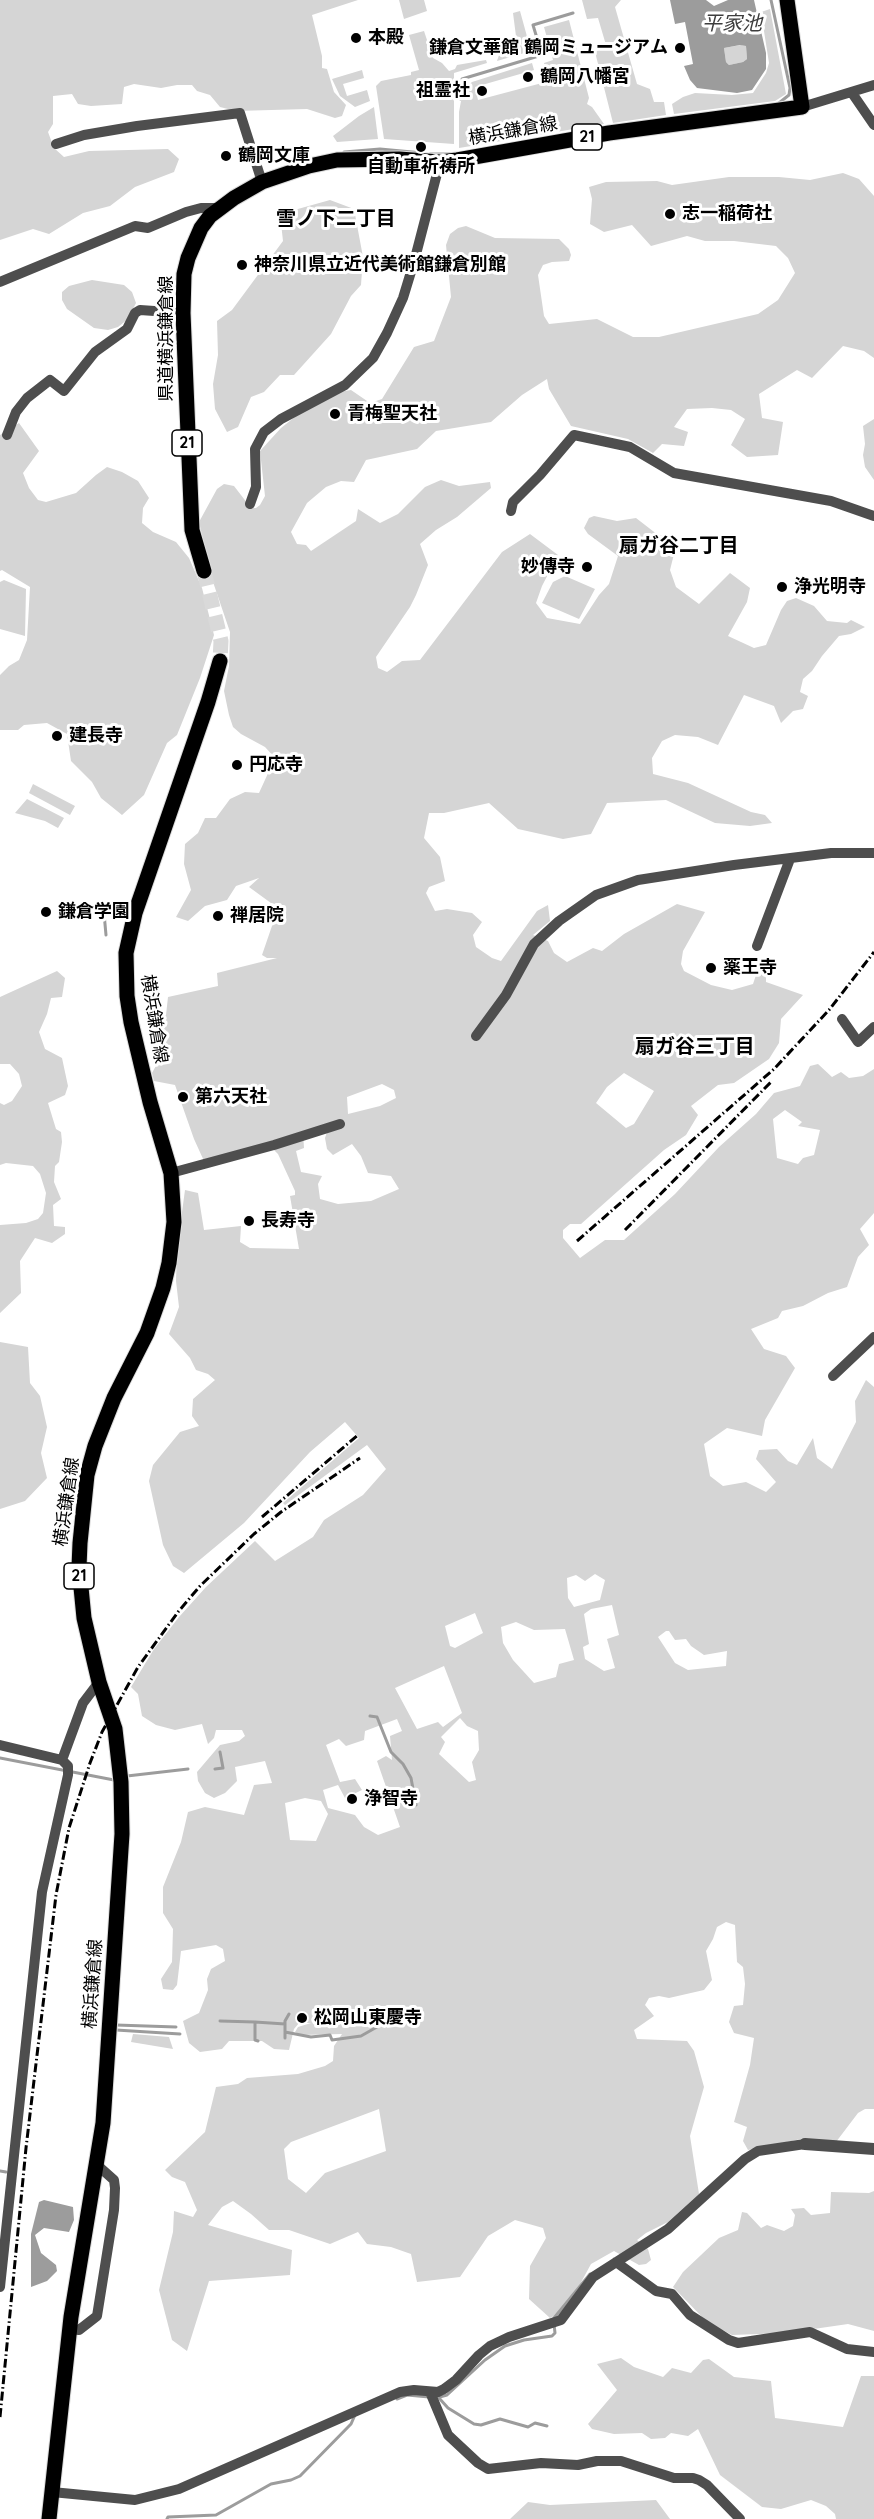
<!DOCTYPE html>
<meta charset="utf-8">
<style>
body{margin:0}
canvas{display:block;background:#fff}
</style>
<canvas width="874" height="2519"></canvas>
<script>
const context = document.querySelector('canvas').getContext('2d');
context.lineJoin = 'round';
function paint(path, color) {
  context.fillStyle = color;
  context.fill(path, 'evenodd');
}
function toPath(rows) {
  const path = new Path2D();
  for (const r of rows) {
    path.moveTo(r[0], r[1]);
    for (let i = 2; i < r.length; i += 2) path.lineTo(r[i], r[i + 1]);
  }
  return path;
}
function trace(path, color, width, dash) {
  context.strokeStyle = color;
  context.lineWidth = width;
  context.lineCap = dash ? 'butt' : 'round';
  context.setLineDash(dash || []);
  context.stroke(path);
}
function drawText(font, color, halo, rows, align = 'center') {
  context.font = font + ' Quicksand,"Noto Sans JP",sans-serif';
  context.lineWidth = 6;
  context.setLineDash([]);
  context.textBaseline = 'middle';
  context.strokeStyle = halo;
  context.fillStyle = color;
  for (const [text, x, y, turn = 0] of rows) {
    context.save();
    context.translate(x, y);
    context.rotate((+turn || 0) * Math.PI / 180);
    context.textAlign = isNaN(turn) ? turn : align;
    if (halo) context.strokeText(text, 0, 0);
    context.fillText(text, 0, 0);
    context.restore();
  }
}
const green = toPath([
 [0,0,358,0,312,15,322,56,322,68,327,69,334,92,346,105,342,116,335,118,307,109,236,111,220,107,210,95,197,91,192,85,177,85,161,88,134,84,124,87,122,104,91,106,78,104,72,94,53,96,53,124,48,132,54,148,64,157,89,151,168,149,179,159,174,172,135,187,110,206,83,213,49,234,33,229,0,240],
 [399,0,424,0,427,11,404,19],
 [582,0,621,0,615,7,637,84,650,89,654,102,664,102,666,115,613,123,595,52,606,45,598,18,587,19],
 [770,9,786,94,775,101,674,114,672,104,683,97,695,93,732,95,753,93,766,73,769,63,761,12],
 [520,11,531,51,497,61,499,55,517,44,513,13],
 [569,20,589,98,587,104,592,107,604,124,459,148,459,112,463,90,472,82,532,63,534,70,475,87,478,100,542,83,547,76,544,63,553,60,544,27],
 [424,31,433,58,442,63,449,71,455,69,457,65,486,60,487,63,454,73,454,144,384,139,376,86,381,81,411,75,411,72,419,70,409,35],
 [741,45,746,46,747,59,743,62,729,65,726,62,724,48],
 [362,70,364,78,343,84,347,96,367,90,370,101,355,107,340,96,332,79],
 [374,107,378,139,337,142,333,136,359,116],
 [843,173,859,179,874,196,874,358,864,351,843,346,812,378,797,370,759,394,762,418,783,422,778,455,747,457,731,445,745,419,731,410,712,408,687,409,674,427,688,432,684,446,662,444,653,453,628,439,571,426,549,389,547,379,522,395,491,422,436,431,417,449,366,460,354,482,341,481,326,487,307,503,291,532,297,544,306,545,311,551,356,521,358,509,380,523,398,514,425,487,441,480,459,486,490,482,491,488,457,517,436,530,420,544,428,565,416,595,410,607,376,657,378,668,387,672,402,661,420,660,502,552,530,534,558,555,542,586,536,603,547,618,580,624,599,595,609,584,618,556,588,534,584,528,589,518,594,516,617,521,636,518,658,535,678,538,670,570,676,587,699,604,730,573,750,588,747,602,728,636,754,648,766,645,781,610,787,601,796,598,814,606,827,621,847,623,851,620,865,627,851,634,839,636,822,656,812,671,803,679,800,692,808,696,803,709,793,711,781,723,774,706,744,695,718,745,698,737,675,735,662,741,652,758,653,774,688,783,751,812,765,815,772,823,750,826,715,823,666,800,607,803,591,834,563,839,518,829,489,803,444,813,429,813,424,838,440,857,445,881,429,887,426,893,435,911,447,909,472,913,482,922,473,935,476,947,492,958,501,961,537,911,548,905,550,921,533,935,548,941,554,953,567,962,593,948,602,951,624,934,677,904,705,912,683,951,681,964,684,971,711,985,732,990,753,984,757,972,766,977,766,982,803,995,781,1019,779,1043,769,1059,734,1083,718,1085,691,1106,698,1115,686,1135,664,1150,581,1224,570,1224,563,1230,563,1238,580,1258,605,1240,624,1240,675,1194,719,1147,756,1114,774,1093,800,1086,810,1066,818,1064,832,1077,841,1072,849,1078,863,1076,874,1069,874,1213,860,1229,869,1245,858,1257,847,1287,828,1293,803,1306,782,1311,778,1318,751,1329,764,1349,786,1356,795,1368,765,1420,762,1436,727,1428,704,1444,710,1476,723,1486,746,1482,766,1492,776,1482,756,1459,759,1450,777,1449,788,1461,797,1465,813,1438,817,1458,832,1469,856,1422,855,1401,866,1380,874,1387,874,2109,865,2109,858,2113,836,2142,801,2139,748,2150,743,2141,747,2127,734,2122,750,2065,754,2038,734,2033,729,2022,734,2006,743,2005,745,1984,743,1967,737,1962,735,1925,726,1922,717,1927,713,1939,706,1951,712,1980,704,1990,669,1998,659,1996,649,1998,645,2005,654,2016,634,2030,637,2039,687,2041,694,2051,704,2087,690,2136,699,2194,668,2222,646,2233,637,2240,648,2249,651,2260,646,2264,639,2265,614,2251,591,2264,566,2310,550,2318,529,2299,530,2266,546,2238,543,2228,515,2220,488,2236,460,2277,417,2282,411,2254,391,2247,367,2244,358,2232,330,2244,289,2230,269,2230,251,2214,233,2201,222,2207,208,2225,292,2250,290,2275,209,2281,187,2351,172,2340,159,2290,173,2232,174,2211,193,2217,197,2210,185,2182,172,2177,165,2170,205,2132,216,2087,238,2084,247,2078,298,2074,325,2066,333,2061,334,2046,342,2034,300,2035,295,2032,298,2027,311,2023,299,2023,294,2029,289,2050,274,2049,262,2041,229,2041,222,2049,200,2052,189,2043,183,2021,199,2013,208,1990,207,1979,211,1969,225,1961,223,1949,216,1945,181,1951,177,1985,173,1990,163,1989,161,1979,172,1962,173,1929,163,1913,163,1887,181,1842,188,1812,205,1807,244,1815,254,1785,272,1783,265,1761,235,1767,237,1781,225,1793,214,1798,205,1793,198,1781,197,1772,220,1745,239,1741,245,1736,242,1730,216,1730,214,1738,208,1744,202,1724,175,1730,156,1725,142,1716,138,1694,131,1687,154,1649,179,1617,206,1587,255,1541,275,1561,313,1537,324,1520,363,1495,386,1469,367,1445,285,1505,283,1503,359,1438,345,1422,310,1452,244,1523,184,1573,173,1566,163,1545,149,1481,153,1465,180,1432,199,1426,192,1416,193,1399,215,1380,208,1374,196,1370,190,1358,169,1334,179,1307,176,1281,177,1249,185,1190,198,1193,204,1230,241,1226,240,1242,250,1248,299,1249,290,1196,295,1195,295,1191,278,1154,269,1145,204,1161,194,1139,175,1085,154,1081,152,1073,163,1053,157,1019,166,1015,168,997,218,986,217,973,277,958,267,958,262,955,273,923,275,906,249,887,259,878,236,886,227,900,205,906,188,921,176,917,191,890,184,864,185,844,198,833,205,818,216,818,230,799,245,792,259,793,275,758,265,747,241,734,233,727,229,715,224,691,229,666,230,632,213,582,199,522,217,489,224,484,234,486,251,508,256,508,260,505,265,496,260,451,281,428,296,416,339,392,351,390,370,403,382,399,414,347,434,341,451,297,446,245,450,234,458,228,466,226,495,238,559,239,569,249,571,255,569,261,552,262,543,265,538,275,544,316,549,324,597,319,633,337,659,337,758,314,778,300,795,273,788,258,776,246,734,241,705,241,687,236,651,246,632,225,604,232,590,224,592,199,589,187,606,182,657,181,672,185,729,177,779,177,810,180],
 [624,1073,654,1091,634,1124,626,1128,596,1103,607,1087],
 [382,1084,394,1090,396,1098,380,1106,348,1114,347,1097],
 [785,1110,802,1122,798,1126,820,1130,814,1155,803,1158,798,1164,777,1158,773,1119],
 [329,1126,325,1138,327,1149,333,1155,352,1144,361,1156,368,1173,391,1176,399,1189,371,1201,338,1204,320,1199,318,1184,322,1176,301,1172,296,1151,304,1148,303,1132],
 [595,1574,605,1580,600,1600,574,1607,568,1598,567,1578,576,1575,585,1581],
 [612,1605,619,1635,607,1639,615,1668,604,1671,585,1659,583,1647,589,1644,584,1614,591,1609],
 [475,1613,483,1633,455,1648,450,1646,445,1626],
 [516,1622,534,1630,565,1629,574,1660,559,1664,556,1677,534,1683,513,1660,503,1643,501,1627],
 [666,1631,669,1631,675,1640,686,1639,691,1646,704,1655,727,1651,726,1666,688,1670,675,1663,658,1637],
 [444,1666,462,1713,443,1727,438,1722,417,1729,395,1688],
 [460,1718,467,1726,478,1731,479,1750,472,1762,476,1780,469,1782,439,1754,445,1742,441,1737],
 [397,1719,402,1731,390,1736,392,1760,386,1756,377,1761,400,1827,378,1835,364,1827,355,1815,328,1808,323,1790,338,1785,345,1798,362,1790,355,1779,340,1782,326,1745,339,1739,346,1746,364,1740,365,1731],
 [305,1798,321,1801,328,1814,316,1841,290,1840,285,1803],
 [379,2109,386,2151,325,2173,306,2193,288,2179,284,2149,291,2142],
 [330,200,354,209,363,257,361,285,351,296,331,334,294,375,280,375,264,392,251,397,238,427,227,432,215,409,213,384,218,355,217,321,232,310,283,241,280,214],
 [92,280,124,285,132,292,136,303,128,319,118,327,108,330,94,328,67,309,62,300,62,292,69,286],
 [874,419,874,480,865,467,863,455,865,444,863,426],
 [19,423,39,451,23,473,29,488,38,500,46,502,76,493,96,475,107,467,122,472,138,481,149,498,143,508,142,523,153,532,176,542,189,558,202,588,214,635,200,678,177,735,167,743,144,795,122,815,101,798,92,782,71,761,67,734,47,723,24,725,18,730,0,730,0,675,9,666,19,660,27,640,30,587,2,570,0,571,0,435],
 [565,576,595,589,579,619,542,603,553,582],
 [4,580,26,589,25,636,0,629,0,582],
 [33,784,75,806,70,815,29,793],
 [27,799,64,818,58,828,45,821,15,813],
 [57,971,65,978,62,997,51,998,47,1014,39,1032,45,1049,62,1058,68,1086,65,1095,48,1103,56,1129,61,1132,62,1142,59,1162,55,1166,54,1182,61,1199,53,1205,54,1226,65,1227,65,1234,52,1243,35,1238,20,1261,21,1293,0,1313,0,1225,26,1223,38,1219,43,1213,46,1193,40,1174,33,1166,6,1163,0,1165,0,1103,4,1105,12,1101,22,1086,19,1074,10,1064,0,1064,0,997],
 [0,1342,28,1347,30,1383,40,1396,47,1427,41,1453,47,1478,25,1501,0,1509],
 [133,2034,169,2037,173,2049,131,2042],
 [874,2191,874,2331,848,2324,786,2333,732,2335,707,2322,673,2287,683,2272,719,2238,738,2230,742,2212,747,2213,761,2228,767,2225,784,2231,793,2226,795,2215,791,2209,804,2208,811,2215,830,2213,831,2192,869,2193],
 [621,2358,634,2367,663,2377,672,2368,691,2373,703,2360,709,2359,734,2377,771,2381,775,2418,843,2427,861,2376,874,2376,874,2519,836,2519,835,2514,826,2506,811,2500,781,2509,762,2507,720,2475,698,2429,688,2436,671,2433,665,2438,651,2439,642,2433,614,2434,592,2429,588,2424,617,2390,597,2364],
 [656,2500,670,2519,510,2519,528,2502,550,2505]
]);
const water = toPath([
 [670,0,706,0,714,6,728,0,754,0,766,53,766,69,752,90,737,93,697,88,690,80,684,66,693,64,685,22,675,24],
 [740,45,746,46,747,59,743,62,729,65,726,62,724,48],
 [44,2200,73,2207,74,2220,69,2232,44,2228,35,2235,41,2253,56,2265,57,2271,47,2281,31,2287,31,2234,39,2202]
]);
const stream = toPath([
 [771,0,790,88,789,95,779,103],
 [460,99,462,79,542,55,533,25,573,13],
 [344,152,380,149,423,153],
 [430,154,450,154],
 [104,913,106,935],
 [370,1716,377,1717,391,1752,403,1764,411,1778,416,1805],
 [0,1758,114,1780],
 [215,1769,223,1768,220,1752],
 [127,1776,188,1769],
 [220,2021,255,2022,255,2040,258,2041],
 [255,2022,285,2024],
 [116,2025,176,2027],
 [116,2030,180,2034],
 [285,2032,311,2037,330,2035,332,2040,361,2036,391,2019],
 [285,2038,285,2021,289,2014],
 [0,2171,6,2172],
 [554,2318,590,2274],
 [436,2398,447,2395,485,2360,505,2346,524,2340,552,2336,555,2333,554,2324],
 [439,2398,448,2408,474,2424,481,2425,500,2419,528,2427,535,2423,547,2426],
 [397,2399,407,2395,429,2397],
 [167,2519,168,2517,216,2515,271,2484,291,2480,300,2476,351,2424,355,2415]
]);
const primaryTunnel = toPath([
 [204,571,221,641,220,661]
]);
const minor = toPath([
 [852,93,874,125],
 [802,107,874,85],
 [56,144,84,135,137,126,240,113,262,182],
 [0,282,135,226,148,228,186,212,201,208,218,208],
 [7,435,16,412,27,398,50,380,64,391,95,352,127,329,135,313,140,310,183,313],
 [250,504,256,487,255,449,264,432,281,419,345,385,373,358,387,333,403,298,414,262,440,162],
 [511,511,513,502,540,475,574,435,630,447,674,473,831,501,874,516],
 [757,946,790,859],
 [842,1019,858,1042,874,1027],
 [476,1036,506,995,534,944,559,921,596,895,638,880,734,865,831,853,874,853],
 [171,1173,274,1145,340,1124],
 [833,1376,874,1337],
 [0,1745,62,1760],
 [62,1760,83,1703,99,1682],
 [616,2262,656,2291,672,2294,690,2315,729,2340,738,2343,810,2332,847,2349,874,2352],
 [0,2287,42,1892,68,1775,68,1766,62,1760],
 [69,2329,79,2330,97,2316,114,2210,115,2188,114,2180,96,2164],
 [430,2392,448,2435,478,2463,488,2469,541,2463,578,2465,597,2461,621,2461,674,2478,693,2478,699,2480,707,2485,740,2519],
 [52,2492,135,2500,179,2489,400,2392,414,2390,438,2392,444,2389,456,2380,479,2355,490,2346,509,2337,561,2320,593,2277,668,2229,745,2159,758,2151,805,2144]
]);
const tertiary = toPath([
 [805,2144,874,2149]
]);
const primary = toPath([
 [204,571,192,530,183,313,184,274,188,258,201,228,210,216,234,198,262,182,309,166,337,160,399,159,440,162,457,160,609,133,802,107,787,0],
 [49,2519,71,2317,103,2123,122,1834,121,1782,115,1729,99,1682,84,1618,79,1567,80,1543,87,1475,95,1446,114,1398,147,1333,163,1288,169,1263,174,1222,171,1173,150,1102,131,1022,127,996,126,953,135,913,208,702,220,661]
]);
const rail = toPath([
 [625,1230,771,1082],
 [577,1241,774,1069,829,1010,874,952],
 [262,1517,358,1435],
 [0,2417,26,2148,56,1895,69,1828,90,1763,102,1732,138,1667,178,1612,200,1586,254,1534,281,1512,360,1458]
]);
const markers = [
 [356,38,6,"#000"],
 [680,48,6,"#000"],
 [528,77,6,"#000"],
 [482,91,6,"#000"],
 [421,147,6,"#000"],
 [226,156,6,"#000"],
 [670,214,6,"#000"],
 [242,265,6,"#000"],
 [335,414,6,"#000"],
 [587,567,6,"#000"],
 [782,587,6,"#000"],
 [57,736,6,"#000"],
 [237,765,6,"#000"],
 [46,912,6,"#000"],
 [218,916,6,"#000"],
 [711,968,6,"#000"],
 [183,1097,6,"#000"],
 [249,1221,6,"#000"],
 [352,1799,6,"#000"],
 [302,2018,6,"#000"]
];
const shields = [
 [587,137,30],
 [187,443,30],
 [79,1576,30]
];
const shieldNames = [
 ["21",587,137],
 ["21",187,443],
 ["21",79,1576]
];
const poiNames = [
 ["本殿",368,38],
 ["鎌倉文華館 鶴岡ミュージアム",668,48,"right"],
 ["鶴岡八幡宮",540,77],
 ["祖霊社",470,91,"right"],
 ["鶴岡文庫",238,156],
 ["自動車祈祷所",421,167,"center"],
 ["志一稲荷社",682,214],
 ["神奈川県立近代美術館鎌倉別館",254,265],
 ["青梅聖天社",347,414],
 ["妙傳寺",575,567,"right"],
 ["浄光明寺",794,587],
 ["建長寺",69,736],
 ["円応寺",249,765],
 ["鎌倉学園",58,912],
 ["禅居院",230,916],
 ["薬王寺",723,968],
 ["第六天社",195,1097],
 ["長寿寺",261,1221],
 ["浄智寺",364,1799],
 ["松岡山東慶寺",314,2018]
];
const streetNames = [
 ["横浜鎌倉線",513,131,-10],
 ["県道横浜鎌倉線",167,339,-90],
 ["横浜鎌倉線",154,1019,81],
 ["横浜鎌倉線",67,1502,-82],
 ["横浜鎌倉線",93,1984,-86]
];
const waterNames = [
 ["平家池",732,24]
];
const neighbourhoodNames = [
 ["雪ノ下二丁目",336,219],
 ["扇ガ谷二丁目",679,546],
 ["扇ガ谷三丁目",695,1047]
];
paint(green, '#d5d5d5');
paint(water, '#9c9c9c');
trace(stream, '#9c9c9c', 3);
trace(primaryTunnel, '#d9d9d9', 15, [15, 8]);
trace(primary, '#dbdbdb', 17);
trace(minor, '#4e4e4e', 10);
trace(tertiary, '#4e4e4e', 12);
trace(primary, '#000', 15);
trace(rail, '#000', 3, [9, 3, 1.5, 3]);
for (const [x, y, r, color] of markers) {
  const dot = new Path2D();
  dot.arc(x, y, r, 0, 2 * Math.PI);
  context.fillStyle = color;
  context.fill(dot);
  trace(dot, '#fff', 2);
}
for (const [x, y, w] of shields) {
  const box = new Path2D();
  box.roundRect(x - w / 2, y - 13, w, 26, 4.5);
  context.fillStyle = '#fff';
  context.fill(box);
  trace(box, '#000', 1.5);
}
drawText('bold 16px', '#000', null, shieldNames);
drawText('bold 18px', '#000', '#fff', poiNames, 'left');
drawText('18px', '#000', '#fff', streetNames);
drawText('italic 20px', '#3d3d3d', '#fff', waterNames);
drawText('bold 20px', '#000', '#fff', neighbourhoodNames);
</script>
